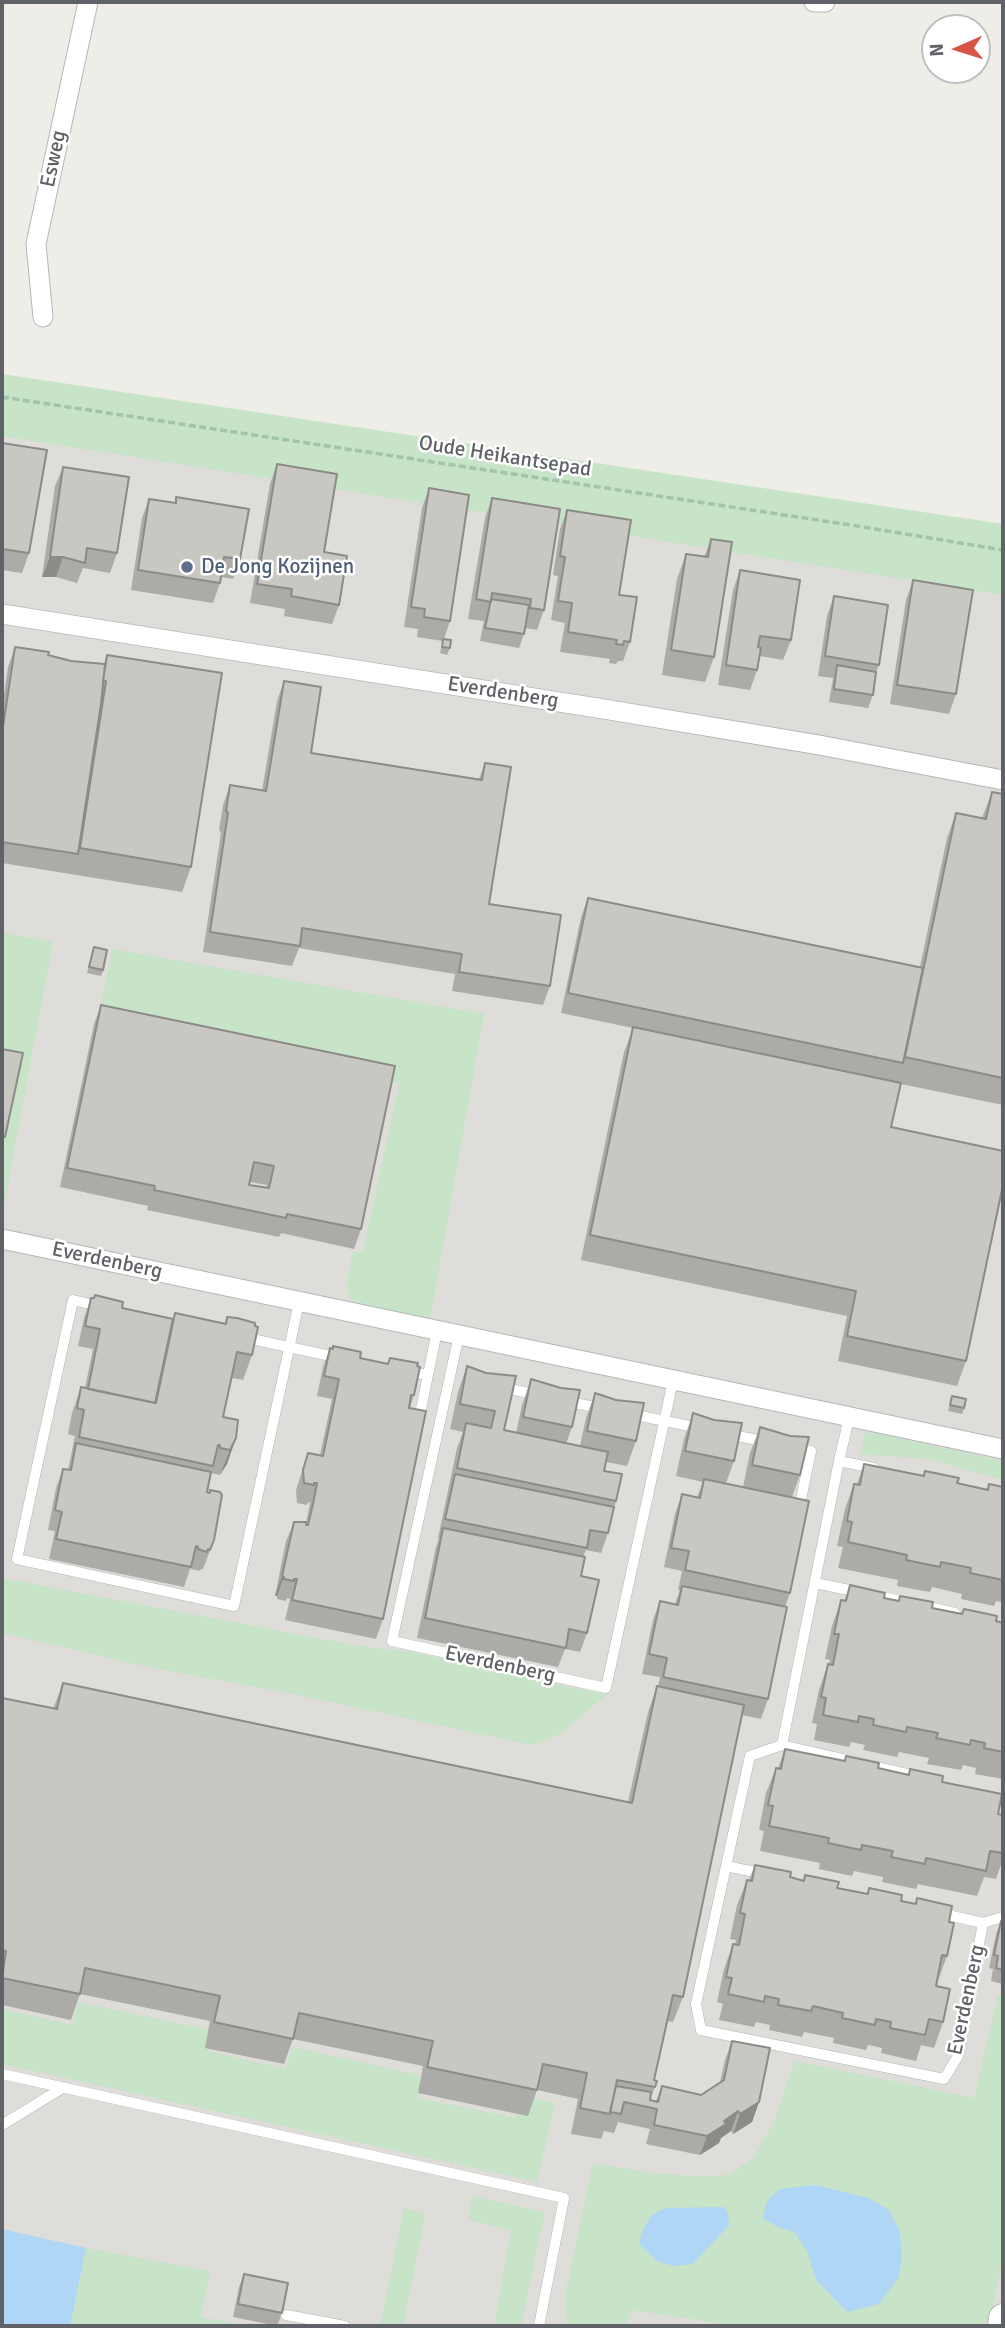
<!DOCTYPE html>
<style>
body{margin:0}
#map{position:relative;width:1005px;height:2328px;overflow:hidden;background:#efede7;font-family:Signika,sans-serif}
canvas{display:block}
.frame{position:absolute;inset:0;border:4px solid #5f6266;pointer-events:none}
.north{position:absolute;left:921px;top:14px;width:70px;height:70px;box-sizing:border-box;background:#fff;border:2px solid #bfc0c2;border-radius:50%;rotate:267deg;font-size:19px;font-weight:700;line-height:28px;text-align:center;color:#5f6266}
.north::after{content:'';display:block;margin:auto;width:24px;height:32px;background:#d75546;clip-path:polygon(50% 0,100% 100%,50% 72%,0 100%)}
</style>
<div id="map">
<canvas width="1005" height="2328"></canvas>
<div class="frame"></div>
<div class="north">N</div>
</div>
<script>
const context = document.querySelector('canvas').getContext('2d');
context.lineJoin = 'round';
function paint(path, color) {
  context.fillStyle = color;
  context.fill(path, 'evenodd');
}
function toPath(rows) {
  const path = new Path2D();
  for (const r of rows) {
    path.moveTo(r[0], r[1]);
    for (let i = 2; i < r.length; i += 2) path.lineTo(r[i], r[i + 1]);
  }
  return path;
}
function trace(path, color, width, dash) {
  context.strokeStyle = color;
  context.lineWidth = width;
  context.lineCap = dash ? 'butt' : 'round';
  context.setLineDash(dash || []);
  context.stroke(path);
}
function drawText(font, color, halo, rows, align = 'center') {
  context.font = font + ' Signika,sans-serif';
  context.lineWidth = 5;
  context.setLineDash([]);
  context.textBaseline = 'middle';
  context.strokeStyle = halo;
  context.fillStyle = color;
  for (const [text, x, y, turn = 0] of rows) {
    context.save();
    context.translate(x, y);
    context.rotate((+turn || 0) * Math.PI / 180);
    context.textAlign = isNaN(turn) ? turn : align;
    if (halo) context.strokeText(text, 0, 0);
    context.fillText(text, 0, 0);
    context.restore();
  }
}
const industrial = toPath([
 [2,417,1003,574,1003,2326,2,2326]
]);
const green = toPath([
 [2,374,1003,524,1003,595,2,436],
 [2,933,53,942,2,1216],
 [112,949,484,1014,430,1320,354,1303,349,1297,347,1281,353,1251,363,1252,399,1084,98,1022],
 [866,1431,1003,1461,1003,1480,928,1459,860,1454],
 [2,1578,359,1646,413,1652,554,1684,607,1694,559,1735,531,1745,293,1694,153,1668,2,1633],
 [998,1995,1003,1996,1003,2257,989,2326,739,2326,632,2310,624,2326,567,2326,565,2295,593,2163,653,2173,693,2176,728,2175,753,2159,773,2124,795,2061,974,2098],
 [815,2185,868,2198,847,2312,816,2280,807,2251,795,2233],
 [724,2207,729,2225,693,2264,674,2266,714,2208],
 [78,2002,210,2030,208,2051,286,2069,292,2047,420,2075,418,2098,517,2118,521,2096,555,2103,537,2182,2,2064,2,2009,72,2025],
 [472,2196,545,2212,521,2326,494,2326,511,2230,469,2220],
 [404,2208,426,2213,403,2326,380,2326],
 [86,2248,210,2271,201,2317,246,2326,70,2326]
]);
const water = toPath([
 [815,2185,868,2198,888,2209,900,2231,902,2259,898,2279,879,2304,847,2312,816,2280,807,2251,795,2233,778,2227,763,2218,767,2201,780,2189],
 [724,2207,728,2214,729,2225,693,2264,674,2266,658,2262,639,2244,642,2232,652,2215,666,2208],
 [2,2229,86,2248,70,2326,2,2326]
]);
const path = toPath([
 [2,397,851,525,1003,550]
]);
const lane = toPath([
 [101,1307,73,1300,17,1559,234,1606,299,1302],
 [459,1335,392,1641,606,1688,673,1381],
 [242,1337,340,1358],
 [407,1371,428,1375],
 [501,1387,538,1395],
 [566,1401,603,1409],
 [420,1414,437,1331],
 [631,1414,699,1428],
 [727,1434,768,1442],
 [793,1448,811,1451,799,1509],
 [839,1461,849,1418],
 [874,1468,839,1461,782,1745,750,1756,696,2004,701,2030,944,2079,958,2056,983,1923,1003,1917],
 [815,1583,859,1592],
 [874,1595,955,1613],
 [782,1745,921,1777],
 [726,1866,764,1874],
 [939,1913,983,1923],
 [2,2074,564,2198,539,2326],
 [2,2125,64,2087],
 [286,2315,345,2326]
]);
const street = toPath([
 [814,2,825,2],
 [43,317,36,244,88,2],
 [2,614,610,710,819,745,1003,780],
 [2,1239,1003,1449]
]);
const secondary = toPath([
 [1002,2326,1003,2318]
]);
const wall = toPath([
 [2,443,29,553,22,573,2,570],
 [277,464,339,605,332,624,284,616,285,609,250,603,270,484],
 [63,467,117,553,110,573,83,568,77,583,56,577,42,577,55,486],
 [429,488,450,621,444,639,450,648,447,655,440,653,443,641,417,637,418,629,404,627,422,508],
 [176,497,240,559,233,579,221,577,220,583,213,603,131,590,142,518,149,499,174,503],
 [492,498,544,610,537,630,525,628,524,634,519,648,480,641,484,620,483,621,468,619,485,518],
 [567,510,619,595,630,642,623,661,618,661,616,664,609,663,610,659,560,652,565,623,551,620,558,576,553,575,560,529],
 [711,539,714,657,705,682,662,675,677,579,686,554,704,557],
 [740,570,791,640,783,660,760,656,757,670,750,690,718,685,733,590],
 [913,580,956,694,949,714,890,704,906,600],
 [834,596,879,665,876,672,873,695,868,708,829,702,833,678,818,676,827,616],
 [15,647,71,661,104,664,107,655,191,867,182,892,2,863,2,708,8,667],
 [284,681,311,753,479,779,485,763,489,904,550,986,543,1005,452,991,455,974,299,948,292,966,203,952,221,833,219,830,223,805,230,785,262,791,277,701],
 [992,792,1003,794,1003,1105,901,1084,891,1127,966,1361,957,1386,838,1361,847,1316,581,1260,624,1052,633,1028,561,1013,581,917,588,898,920,967,947,838,956,813,982,818],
 [94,947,103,970,101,976,87,973],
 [101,1005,361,1229,354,1249,281,1233,279,1237,147,1210,148,1206,60,1187,94,1024],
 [250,1182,267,1185,266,1188,249,1185],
 [91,1298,122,1308,173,1319,175,1313,225,1323,227,1317,252,1355,243,1380,232,1378,223,1417,236,1438,227,1464,220,1475,211,1473,207,1492,214,1540,203,1569,201,1569,200,1571,191,1569,191,1566,184,1587,49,1559,55,1531,48,1530,56,1488,63,1469,68,1470,75,1436,68,1434,72,1413,81,1387,85,1388,93,1349,78,1346,84,1318],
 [330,1348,360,1358,387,1364,390,1358,414,1395,410,1408,383,1619,376,1639,285,1620,290,1599,287,1598,286,1601,277,1599,277,1596,275,1596,286,1541,294,1522,306,1523,310,1503,308,1502,307,1505,297,1503,296,1490,308,1453,320,1455,332,1399,317,1396,323,1367],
 [467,1366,486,1373,504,1430,516,1433,522,1405,531,1379,572,1427,566,1444,580,1446,586,1418,595,1393,636,1441,627,1466,606,1462,604,1471,616,1501,608,1533,601,1553,586,1550,583,1557,581,1576,587,1633,580,1652,565,1649,558,1667,417,1638,436,1547,439,1539,438,1538,457,1448,463,1432,450,1429,458,1392],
 [952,1396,964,1408,962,1414,948,1411],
 [693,1413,734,1461,726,1483,743,1487,750,1453,760,1427,800,1475,792,1497,790,1593,785,1607,768,1699,761,1719,742,1715,683,1997,673,2022,667,2021,654,2080,655,2087,650,2100,656,2101,662,2086,701,2095,720,2082,725,2060,732,2041,759,2102,752,2122,733,2134,731,2131,721,2138,719,2143,700,2155,646,2144,650,2129,618,2122,614,2133,604,2131,601,2139,571,2134,578,2099,537,2090,528,2116,418,2093,423,2066,293,2039,284,2064,205,2048,210,2021,80,1994,71,2020,2,2005,2,1698,53,1709,63,1683,628,1802,648,1712,657,1686,658,1686,660,1677,642,1674,653,1620,660,1601,675,1604,680,1590,678,1590,682,1571,664,1567,675,1514,682,1494,697,1497,703,1482,676,1476,684,1439],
 [864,1464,923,1476,925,1471,957,1483,987,1489,989,1484,1003,1487,1003,1602,996,1601,994,1606,961,1599,962,1594,932,1587,930,1592,897,1586,898,1580,838,1568,843,1547,837,1546,845,1509,854,1484,857,1484],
 [850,1585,884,1598,898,1601,900,1596,932,1608,1003,1623,1003,1779,975,1774,976,1768,963,1765,961,1770,927,1764,929,1758,899,1752,897,1757,863,1750,865,1745,851,1742,849,1747,814,1740,817,1724,812,1723,819,1690,828,1664,829,1664,830,1660,825,1659,832,1626,841,1600,844,1601],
 [785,1749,844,1761,846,1756,878,1768,908,1774,910,1769,942,1782,998,1814,1003,1815,1003,1859,996,1879,984,1877,977,1896,918,1884,916,1889,882,1882,883,1877,854,1871,852,1876,819,1869,820,1863,760,1851,764,1831,759,1830,766,1793,776,1768,778,1768],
 [755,1865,790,1877,803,1880,805,1875,837,1888,867,1894,869,1888,901,1901,915,1904,917,1898,949,1922,947,1956,936,1986,943,2022,934,2048,921,2045,916,2061,881,2053,882,2048,868,2045,866,2050,833,2043,834,2038,804,2032,802,2037,769,2030,770,2025,756,2022,754,2027,719,2020,723,2004,717,2002,724,1969,733,1944,735,1944,736,1940,730,1939,737,1905,747,1880,749,1880],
 [1001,1921,1003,1921,1003,1984,991,1981,993,1969,989,1968,996,1934],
 [244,2274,282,2313,277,2326,233,2317,239,2287]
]);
const shadedWall = toPath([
 [50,557,63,557,56,577,42,577],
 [236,1438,227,1464,220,1475,230,1450],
 [282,1576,284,1577,277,1596,275,1596],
 [759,2102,752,2122,733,2134,740,2114],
 [738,2111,731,2131,721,2138,719,2143,700,2155,707,2136,724,2121]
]);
const building = toPath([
 [2,443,47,450,29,553,2,549,2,443],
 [277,464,337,474,324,552,347,556,339,605,291,596,292,589,257,584,277,464],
 [63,467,129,477,117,553,87,548,85,563,63,557,50,557,63,467],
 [429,488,469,495,450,621,424,617,425,609,411,607,429,488],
 [176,497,249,509,240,559,224,557,220,583,138,570,149,499,176,503,176,497],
 [492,498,560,509,544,610,530,608,531,599,492,593,491,602,476,599,492,498],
 [567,510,631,520,619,595,637,597,630,642,624,641,623,645,616,644,617,640,568,632,572,603,558,601,565,557,560,556,567,510],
 [711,539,732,542,714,657,671,650,686,554,708,557,711,539],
 [740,570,800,580,791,640,760,636,758,647,761,648,757,670,726,665,740,570],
 [913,580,973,590,956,694,897,685,913,580],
 [834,596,888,605,879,665,825,656,834,596],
 [491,599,529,605,524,634,485,628,491,599],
 [443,639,451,640,450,648,442,647,443,639],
 [15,647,49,652,48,655,71,661,105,664,101,704,78,854,2,842,2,733,15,647],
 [107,655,222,673,191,867,80,848,106,681,103,681,107,655],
 [837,665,876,672,873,695,834,689,837,665],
 [284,681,321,687,311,753,482,780,485,763,511,767,489,904,561,915,550,986,459,972,462,954,302,928,300,946,210,932,228,813,226,811,230,785,266,791,284,681],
 [992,792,1003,794,1003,1078,905,1057,956,813,986,819,992,792],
 [588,898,923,968,903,1063,568,993,588,898],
 [94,947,107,950,103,970,89,967,94,947],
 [101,1005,395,1066,361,1229,287,1214,286,1218,154,1190,155,1186,67,1168,101,1005],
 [254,1162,274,1166,269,1188,249,1185,254,1162],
 [633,1027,901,1083,891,1127,1003,1151,1003,1185,966,1361,847,1336,856,1291,590,1235,633,1027],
 [2,1049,23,1053,5,1137,2,1137,2,1049],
 [95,1295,123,1302,122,1308,173,1319,155,1403,88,1389,100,1329,85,1326,91,1298,94,1298,95,1295],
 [175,1313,226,1324,227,1317,237,1318,255,1323,255,1326,258,1327,252,1355,237,1352,223,1417,238,1420,236,1438,230,1450,220,1448,220,1445,218,1445,213,1466,79,1437,84,1410,77,1408,81,1387,156,1403,175,1313],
 [333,1346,361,1352,360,1358,388,1364,390,1358,418,1363,417,1366,420,1367,414,1395,411,1395,409,1408,426,1411,383,1619,292,1600,297,1579,294,1579,294,1581,284,1579,284,1577,282,1576,294,1522,306,1522,306,1525,308,1525,313,1504,317,1483,314,1483,314,1485,304,1483,303,1470,308,1453,323,1456,339,1379,324,1376,330,1348,333,1349,333,1346],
 [467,1366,486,1373,516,1376,504,1430,608,1452,604,1471,622,1474,616,1501,457,1468,466,1423,491,1428,495,1411,460,1404,467,1366],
 [531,1379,561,1388,580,1390,572,1427,523,1417,531,1379],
 [595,1393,616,1400,644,1403,636,1441,587,1431,595,1393],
 [952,1396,966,1399,964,1408,950,1405,952,1396],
 [693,1413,714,1420,742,1423,734,1461,685,1451,693,1413],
 [760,1427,790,1436,809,1437,800,1475,752,1465,760,1427],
 [76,1443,211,1472,207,1492,210,1493,210,1490,220,1492,222,1495,214,1540,210,1550,208,1549,207,1552,198,1549,198,1547,196,1546,191,1567,56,1539,62,1512,55,1510,63,1469,71,1470,76,1443],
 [864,1464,924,1476,925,1471,959,1478,957,1483,988,1490,989,1484,1003,1487,1003,1580,970,1573,971,1568,941,1562,940,1567,906,1560,907,1555,848,1542,852,1522,847,1521,854,1484,860,1485,864,1464],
 [455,1474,614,1507,608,1533,590,1530,587,1548,445,1519,455,1474],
 [704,1479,809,1501,790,1593,685,1570,689,1551,671,1548,682,1494,700,1498,704,1479],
 [443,1528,585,1557,581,1576,599,1580,587,1633,569,1629,566,1648,425,1618,443,1528],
 [850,1585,885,1593,884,1598,899,1601,900,1596,933,1602,932,1608,962,1614,964,1609,997,1616,996,1621,1003,1623,1003,1752,984,1748,985,1743,971,1740,970,1745,936,1738,938,1733,907,1727,906,1732,873,1725,874,1719,859,1716,858,1722,823,1715,826,1698,821,1697,828,1664,833,1665,839,1634,834,1634,841,1600,846,1601,850,1585],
 [682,1586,787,1607,768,1699,663,1677,667,1658,649,1654,660,1601,678,1605,682,1586],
 [63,1683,632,1803,657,1686,744,1705,683,1997,673,1995,654,2080,657,2081,655,2087,617,2080,610,2114,580,2108,587,2073,543,2064,537,2090,427,2067,433,2041,299,2013,293,2039,214,2022,220,1996,85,1968,80,1994,2,1978,6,1951,2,1950,2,1698,57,1709,63,1683],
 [785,1749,845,1761,846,1756,879,1763,878,1768,909,1775,910,1769,943,1776,942,1782,1002,1794,998,1814,1003,1815,1003,1853,990,1851,986,1871,926,1858,925,1864,891,1857,893,1851,862,1845,861,1850,828,1843,829,1838,769,1826,773,1806,768,1805,776,1768,781,1769,785,1749],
 [755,1865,791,1872,790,1877,804,1881,805,1875,839,1882,837,1888,868,1894,869,1888,902,1895,901,1901,916,1904,917,1898,952,1906,949,1922,954,1923,947,1956,942,1955,936,1986,950,1989,943,2022,929,2019,925,2035,890,2028,891,2022,876,2019,875,2025,842,2018,843,2013,813,2006,811,2011,778,2005,779,1999,765,1996,764,2002,728,1994,732,1978,726,1977,733,1944,739,1945,745,1914,740,1913,747,1880,752,1881,755,1865],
 [1001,1921,1003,1921,1003,1970,996,1968,998,1956,994,1955,1001,1921],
 [732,2041,770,2048,759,2102,740,2114,738,2111,724,2121,726,2124,707,2136,654,2125,657,2109,624,2102,621,2114,610,2112,616,2086,651,2092,650,2100,658,2102,662,2086,701,2095,724,2080,732,2041],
 [244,2274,288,2283,282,2313,238,2304,244,2274]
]);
const markers = [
 [187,567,7,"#5c6f8a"]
];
const streetNames = [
 ["Esweg",54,159,-78],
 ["Oude Heikantsepad",505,457,9],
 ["Everdenberg",503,693,9],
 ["Everdenberg",107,1261,12],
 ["Everdenberg",500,1665,12],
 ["Everdenberg",967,2000,-78]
];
const serviceNames = [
 ["De Jong Kozijnen",201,567]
];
paint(industrial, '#deddd9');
paint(green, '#c7e3c8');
paint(water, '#b0d6f6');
trace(lane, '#b4b7ba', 11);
trace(street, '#b4b7ba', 21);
trace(secondary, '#b3b6ba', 30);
trace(path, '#a0c4ac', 3.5, [7, 3.5]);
trace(lane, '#fff', 10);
trace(street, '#fff', 19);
trace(secondary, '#fff', 28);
paint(wall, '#acaba7');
paint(shadedWall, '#8c8b88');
paint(building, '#c8c7c2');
trace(building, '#8c8b88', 2);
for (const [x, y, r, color] of markers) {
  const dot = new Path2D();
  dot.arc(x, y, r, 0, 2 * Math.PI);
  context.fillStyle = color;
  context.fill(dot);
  trace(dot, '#fff', 2.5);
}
drawText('21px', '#5f6266', '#fff', streetNames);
drawText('21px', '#4e5e75', '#fff', serviceNames, 'left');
</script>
